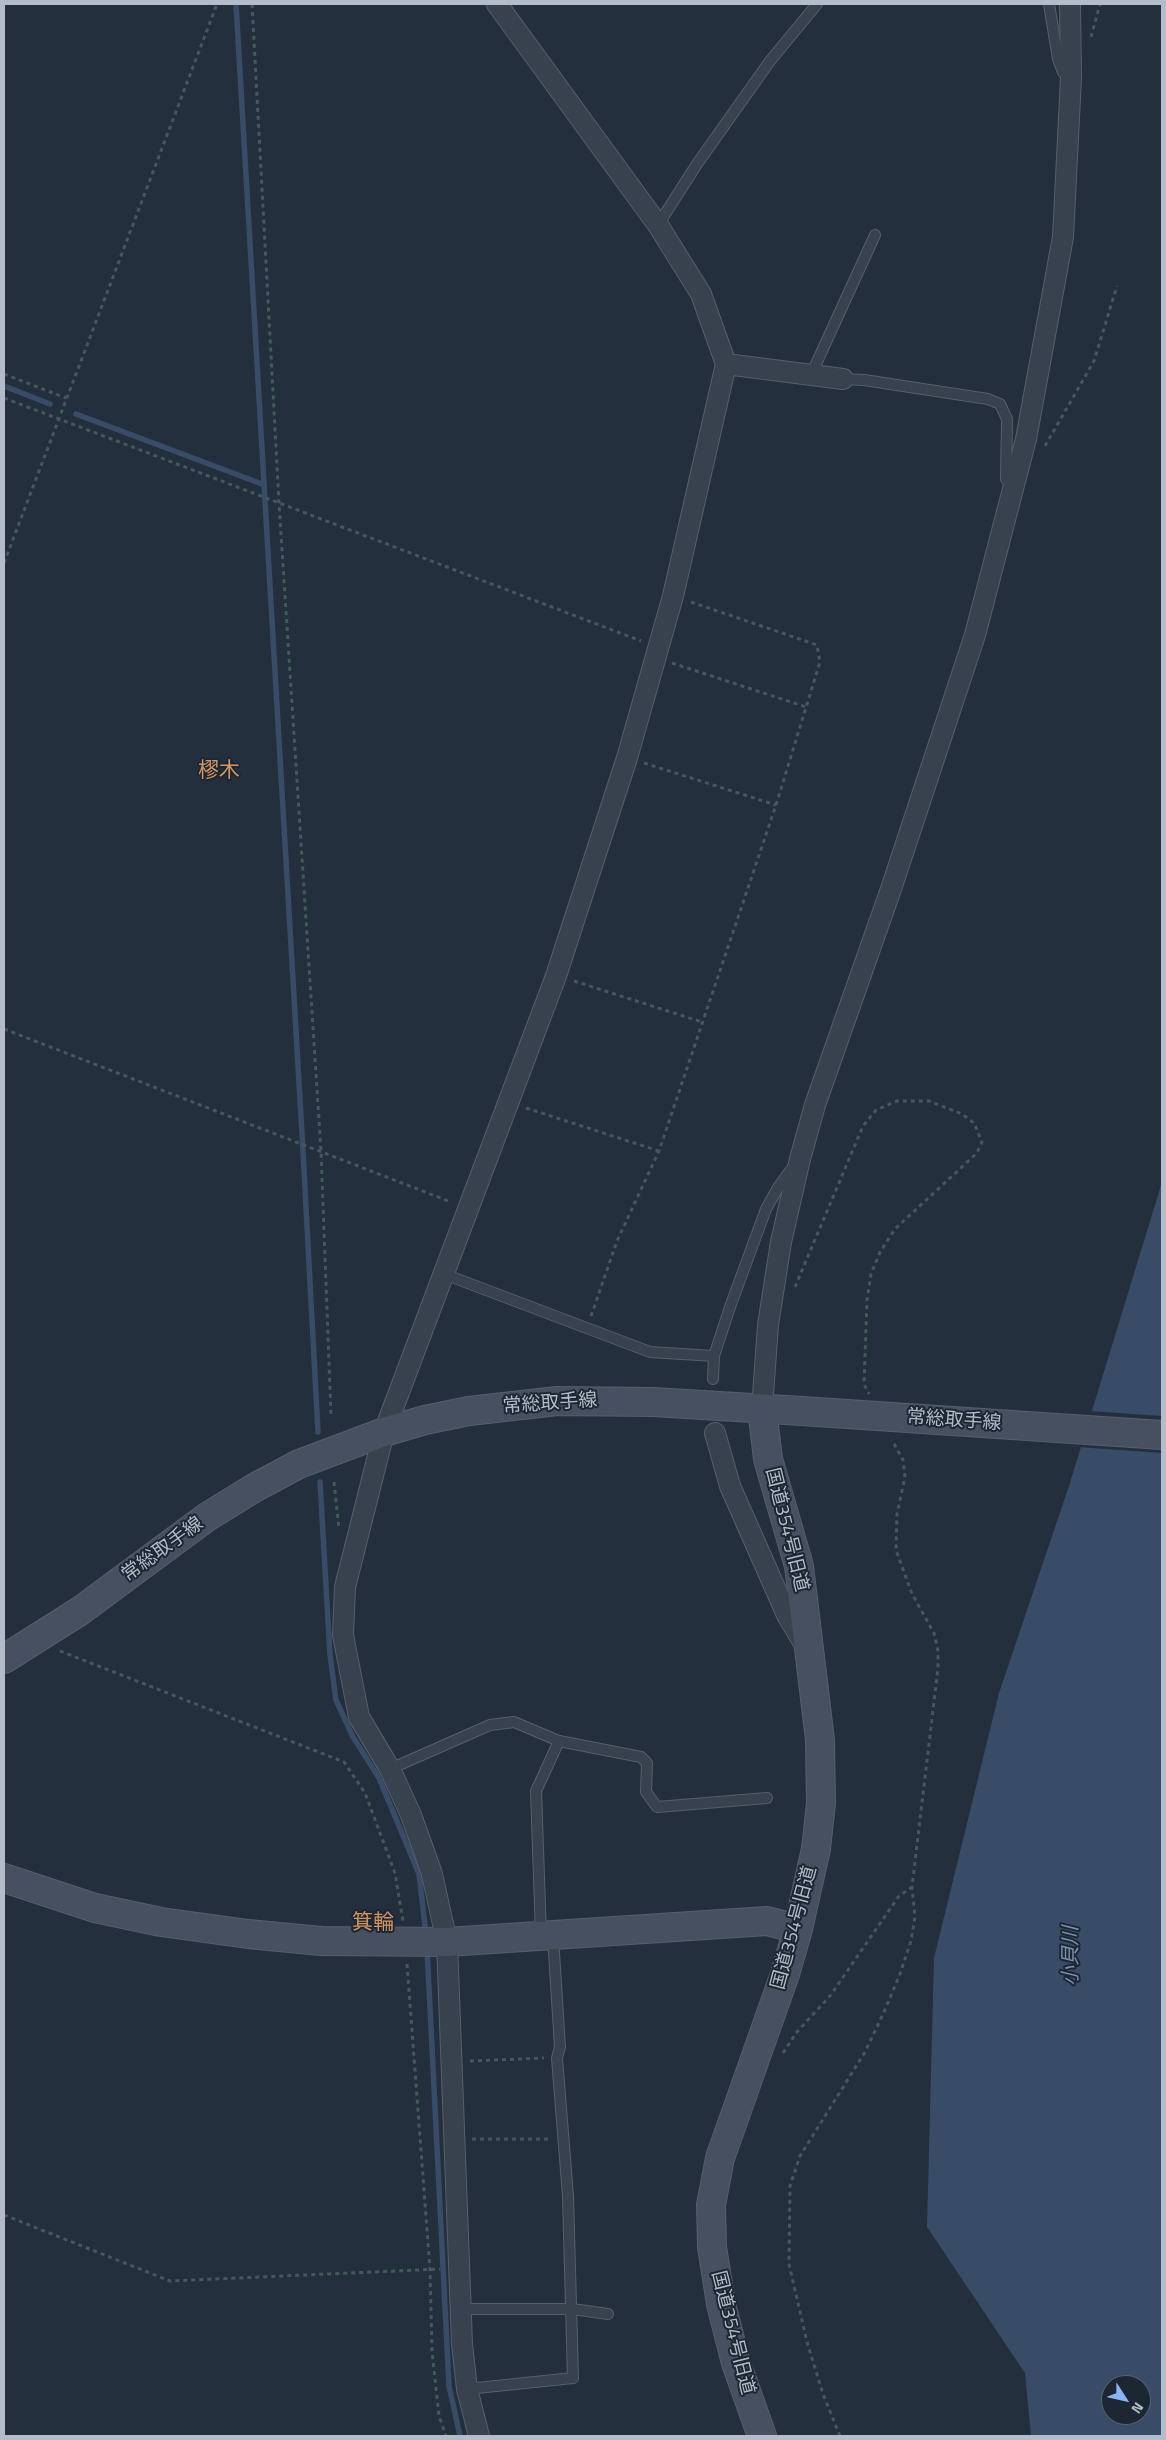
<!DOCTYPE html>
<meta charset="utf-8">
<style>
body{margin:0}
#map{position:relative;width:1166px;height:2440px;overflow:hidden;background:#242f3e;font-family:"Titillium Web",sans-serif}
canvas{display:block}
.frame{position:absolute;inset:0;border:5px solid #b4bcc9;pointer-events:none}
.north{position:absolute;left:1101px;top:2375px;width:50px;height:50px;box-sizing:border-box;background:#1d2633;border:1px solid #59626f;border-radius:50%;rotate:125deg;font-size:14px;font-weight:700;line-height:20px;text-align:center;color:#b4bcc9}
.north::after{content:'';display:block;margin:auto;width:18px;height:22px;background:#8ab4f8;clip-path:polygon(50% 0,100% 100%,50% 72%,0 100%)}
</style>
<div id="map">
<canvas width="1166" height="2440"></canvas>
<div class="frame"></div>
<div class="north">N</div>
</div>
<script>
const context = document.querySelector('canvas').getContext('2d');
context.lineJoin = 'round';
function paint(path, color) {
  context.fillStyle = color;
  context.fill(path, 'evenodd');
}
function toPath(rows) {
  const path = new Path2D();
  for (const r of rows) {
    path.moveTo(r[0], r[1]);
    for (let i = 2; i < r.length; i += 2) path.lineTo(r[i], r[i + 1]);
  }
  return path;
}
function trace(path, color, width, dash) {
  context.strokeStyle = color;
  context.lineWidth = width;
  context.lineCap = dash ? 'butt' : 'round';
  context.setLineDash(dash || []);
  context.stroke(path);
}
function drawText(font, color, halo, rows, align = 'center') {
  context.font = font + ' "Titillium Web","Noto Sans JP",sans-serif';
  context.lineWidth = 4;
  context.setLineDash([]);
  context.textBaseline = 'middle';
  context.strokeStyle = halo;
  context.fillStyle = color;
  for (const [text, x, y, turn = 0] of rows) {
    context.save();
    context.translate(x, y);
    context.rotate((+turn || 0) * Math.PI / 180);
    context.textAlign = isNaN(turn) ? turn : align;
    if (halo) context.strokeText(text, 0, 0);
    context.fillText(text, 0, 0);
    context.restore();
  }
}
const water = toPath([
 [1162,1182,1162,2436,1031,2436,1025,2373,927,2227,934,1958,999,1693,1069,1486],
 [1111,2385,1141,2385,1141,2415,1111,2415]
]);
const pier = toPath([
 [1089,1411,1162,1416,1162,1453,1078,1447]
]);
const stream = toPath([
 [236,4,303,1151,318,1432],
 [4,386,50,404],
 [76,414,262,484],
 [320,1482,330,1655,336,1700,353,1737,379,1778,419,1874,426,1934],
 [427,1948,449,2386,460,2436]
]);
const path = toPath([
 [252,4,279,503,321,1151,331,1415],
 [1091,37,1100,4],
 [4,374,66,398],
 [4,398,641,641],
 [1045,446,1094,361,1117,286],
 [4,563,217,4],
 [672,663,806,707],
 [644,763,776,805],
 [574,981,702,1022],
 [4,1029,451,1202],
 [526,1108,659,1151],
 [795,1287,863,1126,876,1110,897,1101,929,1101,962,1114,974,1123,982,1142,977,1153,895,1229,880,1252,871,1274,867,1300,864,1384,869,1394],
 [591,1316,617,1241,659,1151,776,805,820,662,817,645,691,602],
 [334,1482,339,1529],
 [60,1651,344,1762,365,1793,395,1873,403,1921],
 [407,1964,430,2270,432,2351,439,2416,446,2436],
 [783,2053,796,2033,830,1996,899,1896,912,1887],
 [470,2061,544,2058],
 [472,2139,551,2139],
 [4,2215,170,2281,440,2269],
 [840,2436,823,2394,807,2342,789,2264,790,2186,800,2156,865,2052,884,2012,900,1974,911,1941,915,1917,912,1887,938,1668,938,1651,934,1633,912,1594,896,1550,897,1514,905,1477,903,1460,892,1440]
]);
const lane = toPath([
 [1049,4,1058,59,1063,72,1068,76],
 [658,225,697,164,770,61,817,4],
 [811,375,875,235],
 [843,379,864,380,988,399,1000,404,1007,419,1006,479,1011,486],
 [444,1274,650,1352,714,1356],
 [713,1379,714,1356,730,1307,766,1209,779,1186,793,1167],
 [390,1769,490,1725,514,1722,559,1741,641,1757,647,1763,646,1792,657,1807,767,1798],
 [541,1935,536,1791,559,1741],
 [462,2309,572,2309,608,2314],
 [467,2389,573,2378,568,2196,557,2058,560,2047,553,1937]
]);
const street = toPath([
 [726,364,843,379],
 [762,1409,768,1325,781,1242,800,1159,815,1105,891,889,975,635,1026,439,1063,237,1071,78,1070,4],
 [715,1433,730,1486,787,1615,806,1647],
 [479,2436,467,2389,462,2344,447,1942,432,1874,411,1815,390,1769,359,1717,343,1635,345,1587,384,1432,556,976,627,758,673,596,726,364,701,294,658,225,497,4]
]);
const secondary = toPath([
 [762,1409,768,1459,799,1566,820,1740,821,1803,816,1849,798,1929,785,1974,720,2158,711,2205,712,2247,721,2304,736,2363,762,2436],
 [4,1659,80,1611,207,1517,254,1488,299,1464,384,1432,425,1420,469,1411,557,1401,653,1402,802,1411],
 [4,1878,95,1908,161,1922,248,1934,321,1941,447,1942,767,1921,798,1929]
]);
const secondaryBridge = toPath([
 [802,1411,1162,1435]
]);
const streetNames = [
 ["常総取手線",550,1404,-4],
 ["常総取手線",954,1421,4],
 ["国道354号旧道",786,1530,76],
 ["常総取手線",163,1550,-36],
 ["国道354号旧道",795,1928,-75],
 ["国道354号旧道",732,2333,76]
];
const waterNames = [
 ["小貝川",1072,1956,-90]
];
const quarterNames = [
 ["樛木",219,772],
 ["箕輪",373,1924]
];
paint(water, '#394c67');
paint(pier, '#242f3e');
trace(stream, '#394c67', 5.5);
trace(lane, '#565f6c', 12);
trace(street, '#565f6c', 22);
trace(secondary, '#565f6c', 30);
trace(path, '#44595c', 3, [4, 4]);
trace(lane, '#38414e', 10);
trace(street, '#38414e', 20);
trace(secondary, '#465061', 28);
trace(secondaryBridge, '#565f6c', 30, []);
trace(secondaryBridge, '#465061', 28);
drawText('19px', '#b4bcc9', '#1d2633', streetNames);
drawText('italic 20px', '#7c92b1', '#1d2633', waterNames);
drawText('21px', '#d59563', '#1d2633', quarterNames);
</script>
